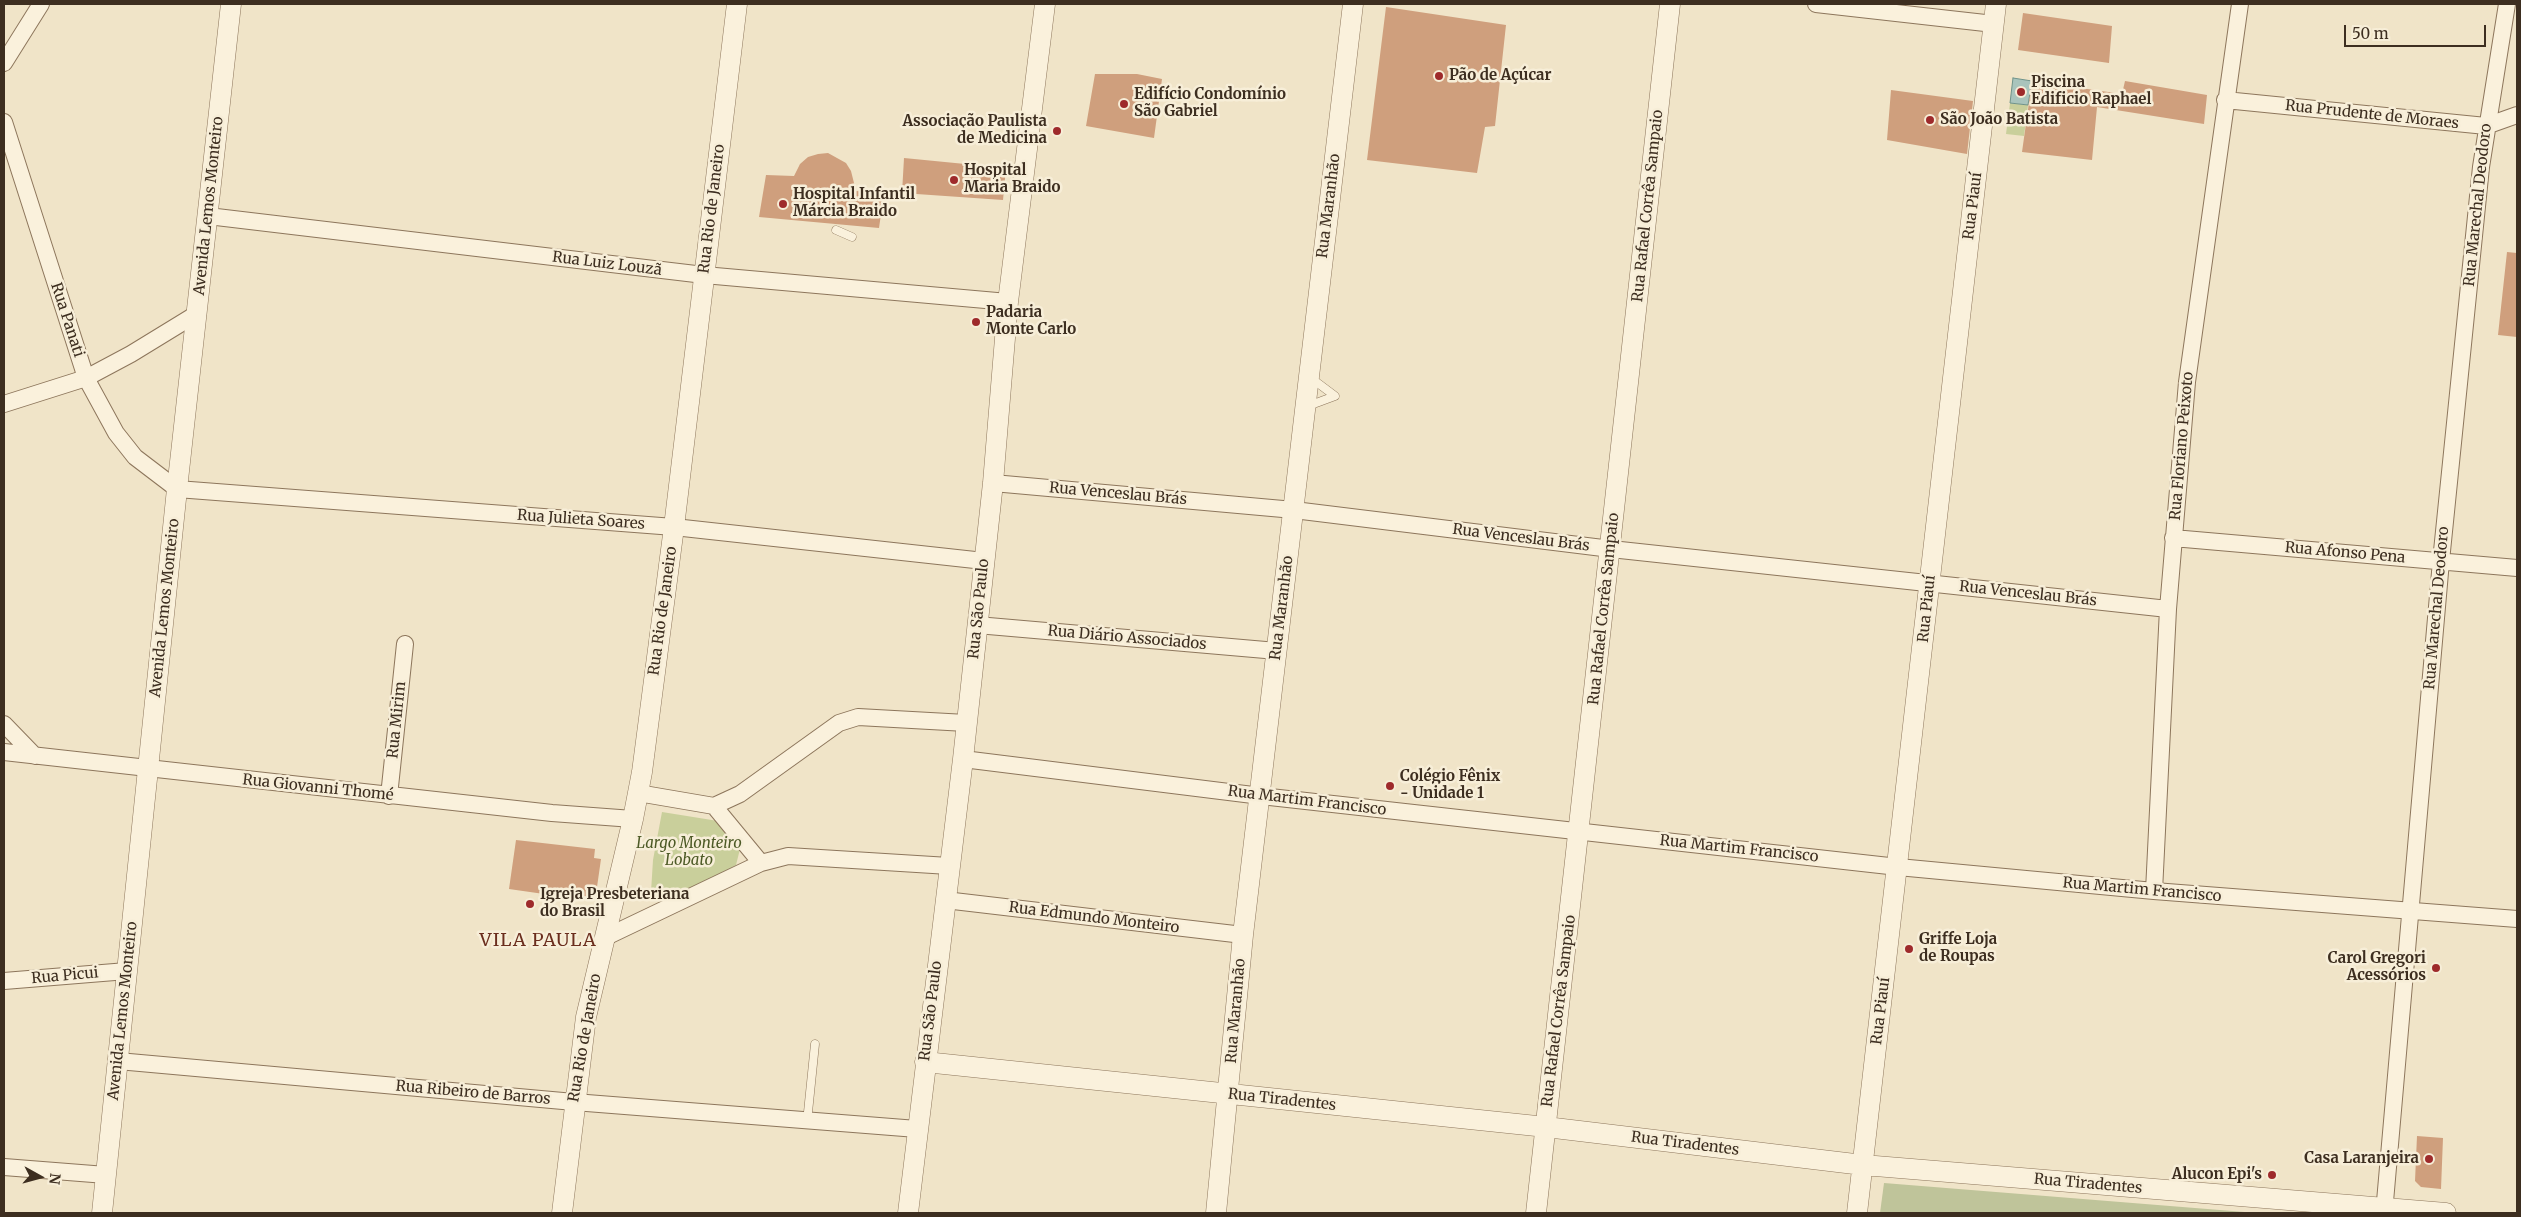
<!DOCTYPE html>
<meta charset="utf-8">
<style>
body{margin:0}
#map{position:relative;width:2521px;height:1217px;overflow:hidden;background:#f0e4c8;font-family:Merriweather,serif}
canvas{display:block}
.frame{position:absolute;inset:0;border:5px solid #3d2e20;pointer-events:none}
.north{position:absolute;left:15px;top:1152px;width:50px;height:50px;-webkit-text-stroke:4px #f7eed8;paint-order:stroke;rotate:97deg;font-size:14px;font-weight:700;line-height:20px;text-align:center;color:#3d2e20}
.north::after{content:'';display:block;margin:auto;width:18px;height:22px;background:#3d2e20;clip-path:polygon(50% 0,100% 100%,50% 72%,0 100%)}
.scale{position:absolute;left:2344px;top:25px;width:142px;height:22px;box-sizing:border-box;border:2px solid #3d2e20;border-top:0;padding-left:6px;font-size:15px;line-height:18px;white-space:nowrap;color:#3d2e20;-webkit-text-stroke:4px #f7eed8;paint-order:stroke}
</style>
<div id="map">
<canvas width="2521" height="1217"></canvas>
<div class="frame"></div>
<div class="north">N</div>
<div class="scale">50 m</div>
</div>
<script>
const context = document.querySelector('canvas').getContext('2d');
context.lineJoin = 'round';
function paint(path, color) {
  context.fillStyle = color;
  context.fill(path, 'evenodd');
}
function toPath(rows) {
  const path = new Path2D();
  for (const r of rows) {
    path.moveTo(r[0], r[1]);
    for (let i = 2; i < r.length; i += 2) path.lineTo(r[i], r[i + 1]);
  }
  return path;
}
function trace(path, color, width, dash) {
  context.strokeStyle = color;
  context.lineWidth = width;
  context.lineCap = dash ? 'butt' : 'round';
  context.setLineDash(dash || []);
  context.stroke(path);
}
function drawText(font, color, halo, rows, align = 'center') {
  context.font = font + ' Merriweather,serif';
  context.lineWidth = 5;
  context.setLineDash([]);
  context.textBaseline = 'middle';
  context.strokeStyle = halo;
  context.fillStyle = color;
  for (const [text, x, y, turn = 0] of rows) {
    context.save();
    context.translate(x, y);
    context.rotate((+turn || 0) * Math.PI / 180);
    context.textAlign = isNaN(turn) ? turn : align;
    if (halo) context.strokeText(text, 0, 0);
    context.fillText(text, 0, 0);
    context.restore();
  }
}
const green = toPath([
 [2010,103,2028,105,2024,136,2006,134],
 [662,812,718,821,740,849,736,865,698,886,672,893,651,892,653,860]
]);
const cemetery = toPath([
 [1884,1183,2257,1213,1880,1213]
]);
const water = toPath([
 [2013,78,2032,81,2028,105,2010,103,2013,78]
]);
const building = toPath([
 [1386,7,1506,25,1495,126,1485,127,1477,173,1367,160],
 [2023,13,2112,26,2109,63,2018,50],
 [1095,74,1137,74,1162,79,1154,138,1086,126],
 [2032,81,2122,94,2125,81,2207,95,2204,124,2097,107,2092,160,2022,152],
 [1891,90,1973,101,1967,154,1887,140],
 [828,153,846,163,851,171,856,191,884,193,879,228,759,217,766,175,794,176,800,164,808,157,818,154],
 [904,158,1006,168,1003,200,902,193],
 [2507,252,2517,253,2517,337,2498,335],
 [516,840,595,849,594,858,601,859,596,894,586,900,509,889],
 [2417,1136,2443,1138,2441,1189,2421,1187,2415,1181]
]);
const service = toPath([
 [836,230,852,237],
 [1308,406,1335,396,1311,378],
 [807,1122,815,1044]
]);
const minor = toPath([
 [1816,4,1994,24],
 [4,63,41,4],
 [2225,100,2486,126,2517,115],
 [4,122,86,378,116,433,135,457,177,489,674,527,984,561],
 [208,216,704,275,1008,302],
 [4,404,86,378,131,354,198,313],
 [993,483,1294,510,1611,549,2168,609],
 [2173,538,2517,568],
 [977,625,1277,651],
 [4,724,35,756],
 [4,752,552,813,633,819],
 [963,759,1261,796,1898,867,2154,891,2517,919],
 [638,793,714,806,740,794,839,723,858,717,966,723],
 [389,796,405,644],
 [714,806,761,863],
 [2154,891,2168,609,2187,382,2240,4],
 [945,900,1243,935],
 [606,937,761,863,788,856,949,866],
 [4,981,127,971],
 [118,1061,574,1102,917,1129],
 [4,1167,106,1175],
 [2384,1213,2441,561,2481,167,2507,4]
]);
const tertiary = toPath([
 [925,1062,1546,1127,1863,1165,2446,1213],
 [102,1213,177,489,231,4],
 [562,1213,586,1017,633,819,642,772,674,527,737,4],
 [908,1213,963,759,993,483,1008,302,1045,4],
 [1216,1213,1243,935,1353,4],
 [1536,1213,1670,4],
 [1857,1213,1996,4]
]);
const markers = [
 [1439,76,5,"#9e2a2b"],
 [2021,92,5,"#9e2a2b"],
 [1124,104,5,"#9e2a2b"],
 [1930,120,5,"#9e2a2b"],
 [1057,131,5,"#9e2a2b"],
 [954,180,5,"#9e2a2b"],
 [783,204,5,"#9e2a2b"],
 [976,322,5,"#9e2a2b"],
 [1390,786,5,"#9e2a2b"],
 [530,904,5,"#9e2a2b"],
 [1909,949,5,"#9e2a2b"],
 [2436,968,5,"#9e2a2b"],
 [2429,1159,5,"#9e2a2b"],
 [2272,1175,5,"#9e2a2b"]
];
const poiNames = [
 ["Pão de Açúcar",1449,76],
 ["Piscina",2031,83],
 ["Edificio Raphael",2031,100],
 ["Edifício Condomínio",1134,95],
 ["São Gabriel",1134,112],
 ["São João Batista",1940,120],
 ["Associação Paulista",1047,122,"right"],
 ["de Medicina",1047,139,"right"],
 ["Hospital",964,171],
 ["Maria Braido",964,188],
 ["Hospital Infantil",793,195],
 ["Márcia Braido",793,212],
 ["Padaria",986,313],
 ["Monte Carlo",986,330],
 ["Colégio Fênix",1400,777],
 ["- Unidade 1",1400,794],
 ["Igreja Presbeteriana",540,895],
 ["do Brasil",540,912],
 ["Griffe Loja",1919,940],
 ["de Roupas",1919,957],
 ["Carol Gregori",2426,959,"right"],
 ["Acessórios",2426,976,"right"],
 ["Casa Laranjeira",2419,1159,"right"],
 ["Alucon Epi's",2262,1175,"right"]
];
const streetNames = [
 ["Rua Prudente de Moraes",2372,115,6],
 ["Rua Marechal Deodoro",2478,205,-84],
 ["Avenida Lemos Monteiro",209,206,-84],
 ["Rua Maranhão",1329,206,-83],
 ["Rua Rafael Corrêa Sampaio",1648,206,-84],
 ["Rua Piauí",1973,206,-83],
 ["Rua Rio de Janeiro",712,209,-83],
 ["Rua Luiz Louzã",607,264,7],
 ["Rua Panati",67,320,72],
 ["Rua Floriano Peixoto",2182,446,-85],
 ["Rua Venceslau Brás",1118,494,5],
 ["Rua Julieta Soares",581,520,4],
 ["Rua Venceslau Brás",1521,538,7],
 ["Rua Afonso Pena",2345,553,5],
 ["Rua Venceslau Brás",2028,594,6],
 ["Avenida Lemos Monteiro",165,608,-84],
 ["Rua Maranhão",1282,608,-83],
 ["Rua Marechal Deodoro",2437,608,-85],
 ["Rua São Paulo",979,609,-84],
 ["Rua Rafael Corrêa Sampaio",1604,609,-84],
 ["Rua Piauí",1927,609,-84],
 ["Rua Rio de Janeiro",663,611,-82],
 ["Rua Diário Associados",1127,638,5],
 ["Rua Mirim",397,720,-84],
 ["Rua Giovanni Thomé",318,788,6],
 ["Rua Martim Francisco",1307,801,7],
 ["Rua Martim Francisco",1739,849,6],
 ["Rua Martim Francisco",2142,890,5],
 ["Rua Edmundo Monteiro",1094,918,7],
 ["Rua Picui",65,976,-5],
 ["Avenida Lemos Monteiro",123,1011,-84],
 ["Rua São Paulo",931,1011,-83],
 ["Rua Maranhão",1236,1011,-85],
 ["Rua Rafael Corrêa Sampaio",1559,1011,-83],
 ["Rua Piauí",1881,1011,-83],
 ["Rua Rio de Janeiro",585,1038,-80],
 ["Rua Ribeiro de Barros",473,1093,5],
 ["Rua Tiradentes",1282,1100,6],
 ["Rua Tiradentes",1685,1144,7],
 ["Rua Tiradentes",2088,1184,5]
];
const parkNames = [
 ["Largo Monteiro",689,844],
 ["Lobato",689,861]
];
const quarterNames = [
 ["VILA PAULA",538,941]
];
paint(green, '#c9cf9b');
paint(cemetery, '#bfc49a');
paint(water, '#a9c4bc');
trace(water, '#6f938a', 1);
paint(building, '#cf9f7d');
trace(service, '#8d765c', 9);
trace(minor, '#8d765c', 18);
trace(tertiary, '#8d765c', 21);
trace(service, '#faf1dc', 8);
trace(minor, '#faf1dc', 16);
trace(tertiary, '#faf1dc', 20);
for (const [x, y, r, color] of markers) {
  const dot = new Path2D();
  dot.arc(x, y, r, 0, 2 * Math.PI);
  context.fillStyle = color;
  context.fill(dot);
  trace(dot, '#f7eed8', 2);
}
drawText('bold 15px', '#3d2e20', '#f7eed8', poiNames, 'left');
drawText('15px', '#3d2e20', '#f7eed8', streetNames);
drawText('italic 15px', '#4d5a26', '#f7eed8', parkNames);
context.letterSpacing = '1px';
drawText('18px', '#6b2e1e', '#f7eed8', quarterNames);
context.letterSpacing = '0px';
</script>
